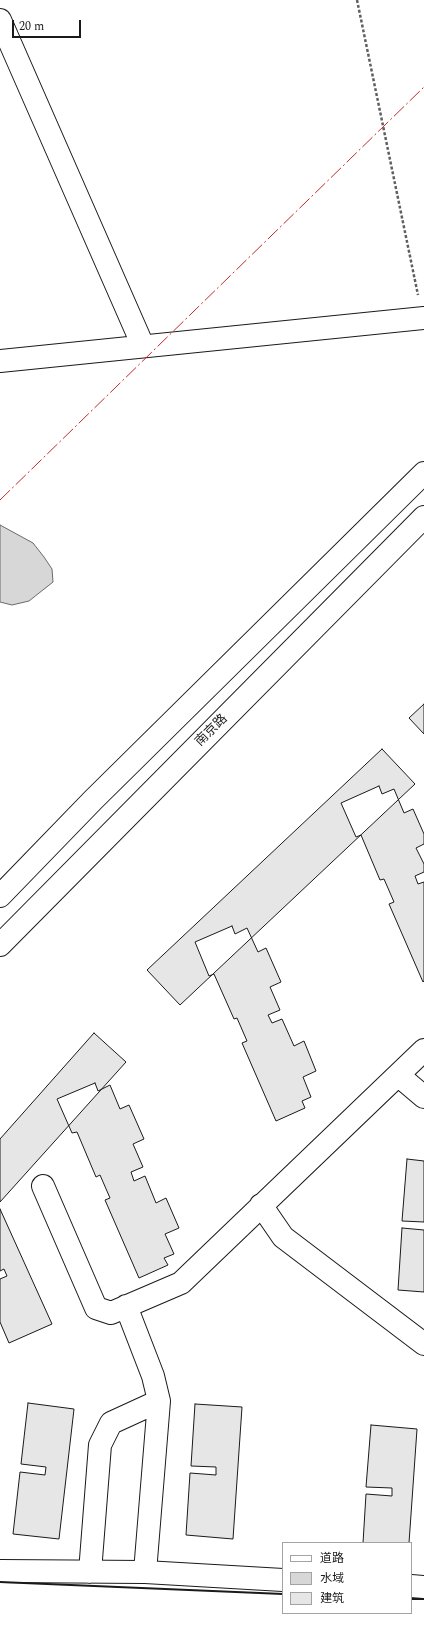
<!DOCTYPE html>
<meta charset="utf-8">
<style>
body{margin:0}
#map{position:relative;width:424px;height:1626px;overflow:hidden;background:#fff;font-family:Spectral,"Noto Sans SC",serif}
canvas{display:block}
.legend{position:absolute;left:282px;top:1542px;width:130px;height:72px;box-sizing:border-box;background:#fff;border:1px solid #a3a3a3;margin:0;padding:5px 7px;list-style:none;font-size:12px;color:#1a1a1a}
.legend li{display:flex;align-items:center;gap:8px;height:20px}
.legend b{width:20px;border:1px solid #a3a3a3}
.scale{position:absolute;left:12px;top:20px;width:69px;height:18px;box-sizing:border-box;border:2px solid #1a1a1a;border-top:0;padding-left:5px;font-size:12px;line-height:14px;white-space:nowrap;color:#1a1a1a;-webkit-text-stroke:3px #fff;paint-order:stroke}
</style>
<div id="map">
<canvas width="424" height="1626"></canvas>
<ul class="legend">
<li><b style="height:5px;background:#fff"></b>道路</li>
<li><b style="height:11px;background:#d7d7d7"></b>水域</li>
<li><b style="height:11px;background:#e6e6e6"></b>建筑</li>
</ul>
<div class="scale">20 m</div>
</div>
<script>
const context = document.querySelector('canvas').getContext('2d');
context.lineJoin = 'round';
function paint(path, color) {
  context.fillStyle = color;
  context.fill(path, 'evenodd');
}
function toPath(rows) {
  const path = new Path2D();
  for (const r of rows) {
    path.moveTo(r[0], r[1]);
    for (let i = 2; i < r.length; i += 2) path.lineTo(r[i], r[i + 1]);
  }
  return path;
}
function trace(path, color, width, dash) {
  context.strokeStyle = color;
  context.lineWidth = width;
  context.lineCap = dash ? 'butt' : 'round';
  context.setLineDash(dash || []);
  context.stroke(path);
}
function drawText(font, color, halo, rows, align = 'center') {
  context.font = font + ' Spectral,"Noto Sans SC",serif';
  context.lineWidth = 3;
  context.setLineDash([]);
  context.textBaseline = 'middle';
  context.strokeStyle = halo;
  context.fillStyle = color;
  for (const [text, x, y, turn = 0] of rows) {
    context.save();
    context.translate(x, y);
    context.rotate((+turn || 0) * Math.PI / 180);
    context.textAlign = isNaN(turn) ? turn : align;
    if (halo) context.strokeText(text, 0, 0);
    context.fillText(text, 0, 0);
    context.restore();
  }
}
const water = toPath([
 [0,525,33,543,44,557,52,569,53,582,29,601,12,605,0,602,0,525]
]);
const building = toPath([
 [424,704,424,734,409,718,424,704],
 [382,749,415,784,180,1005,147,970,382,749],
 [379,786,382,794,394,789,404,813,413,809,424,834,424,844,416,848,424,864,424,872,415,876,418,884,424,882,424,981,423,982,389,904,394,902,384,879,380,880,361,835,356,837,341,803,379,786],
 [232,926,235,934,247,928,258,952,266,948,281,982,270,987,280,1010,268,1015,272,1023,282,1019,294,1046,304,1041,316,1071,303,1077,311,1097,302,1101,305,1108,276,1121,242,1043,247,1041,237,1018,234,1019,214,974,209,976,195,942,232,926],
 [94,1033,126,1062,0,1202,0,1139,94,1033],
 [95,1083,98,1091,110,1085,120,1109,129,1105,144,1139,133,1144,143,1167,131,1172,134,1181,145,1176,156,1203,166,1198,179,1228,165,1234,174,1254,164,1258,168,1265,139,1278,105,1200,110,1198,100,1175,96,1177,77,1132,72,1133,57,1099,95,1083],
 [407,1159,424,1161,424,1222,402,1221,407,1159],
 [0,1209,52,1324,9,1343,0,1322,0,1279,7,1276,4,1269,0,1271,0,1209],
 [402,1228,424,1230,424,1292,398,1290,402,1228],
 [28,1403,74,1409,59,1539,13,1534,20,1472,45,1475,46,1467,21,1464,28,1403],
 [195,1404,242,1407,233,1539,186,1535,190,1473,216,1475,216,1467,191,1466,195,1404],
 [371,1425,417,1429,409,1543,363,1543,366,1494,392,1496,392,1488,366,1487,371,1425]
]);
const path = toPath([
 [357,0,418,295]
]);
const minor = toPath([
 [0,20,143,346],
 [0,361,424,318],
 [398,1075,424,1097],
 [43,1186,96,1308,111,1313,181,1283,424,1050],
 [261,1205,283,1237,424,1344],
 [126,1306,153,1376,159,1401,145,1572],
 [0,1571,145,1572,283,1580],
 [90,1572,100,1445,111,1423,159,1401],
 [411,1586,424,1587]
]);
const major = toPath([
 [0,896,93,800,424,473],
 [0,945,424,517]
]);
const wall = toPath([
 [0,1582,283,1594],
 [411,1599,424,1599]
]);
const power = toPath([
 [0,500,424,87]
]);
const streetNames = [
 ["南京路",212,731,-45]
];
paint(water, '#d7d7d7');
trace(water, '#6a6a6a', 1);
paint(building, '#e6e6e6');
trace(building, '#1a1a1a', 1);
trace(minor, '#1a1a1a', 24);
trace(major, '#1a1a1a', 24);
trace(path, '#5f5f5f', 2.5, [3, 2]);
trace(minor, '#fff', 22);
trace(major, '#fff', 22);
trace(wall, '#1a1a1a', 2);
trace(power, '#c62828', 1, [14, 3, 2, 3]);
drawText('13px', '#1a1a1a', '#fff', streetNames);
</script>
